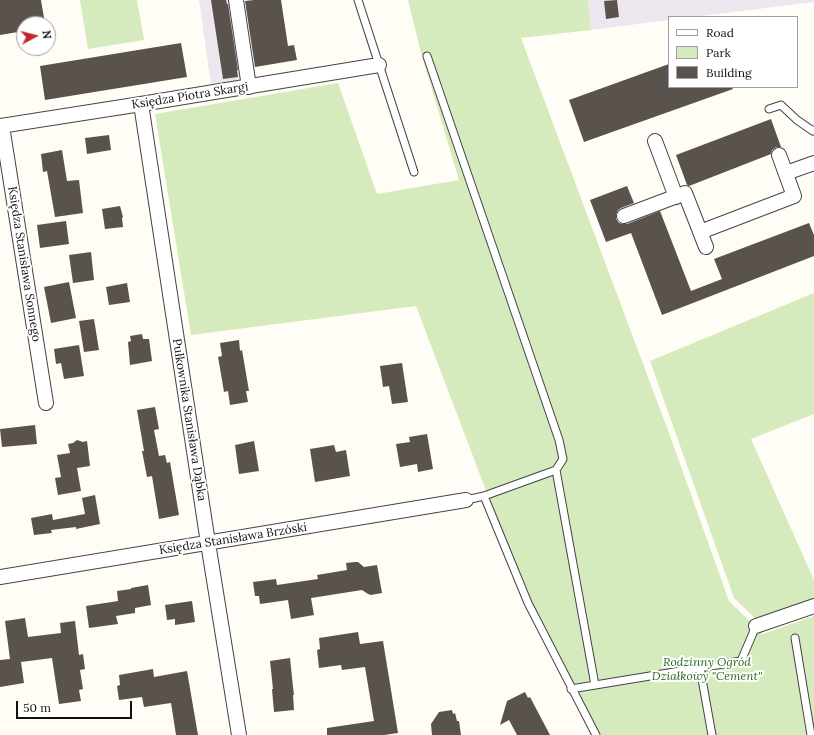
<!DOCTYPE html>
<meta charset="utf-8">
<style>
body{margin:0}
#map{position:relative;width:814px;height:735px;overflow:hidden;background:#fffdf5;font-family:Lora,serif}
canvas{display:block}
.legend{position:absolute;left:668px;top:16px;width:130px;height:72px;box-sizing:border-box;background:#fff;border:1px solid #a0a0a0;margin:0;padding:5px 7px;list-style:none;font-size:12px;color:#111}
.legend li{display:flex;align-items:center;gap:8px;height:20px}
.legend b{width:20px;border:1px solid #a0a0a0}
.north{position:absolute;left:16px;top:16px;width:40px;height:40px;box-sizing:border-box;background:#fff;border:1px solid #a0a0a0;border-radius:50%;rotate:83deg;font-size:11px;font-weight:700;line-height:16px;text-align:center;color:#111}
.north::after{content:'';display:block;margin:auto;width:14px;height:18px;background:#c4262e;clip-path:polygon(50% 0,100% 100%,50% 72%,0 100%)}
.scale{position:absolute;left:16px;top:701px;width:116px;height:18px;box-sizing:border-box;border:2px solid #111;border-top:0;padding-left:5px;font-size:12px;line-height:14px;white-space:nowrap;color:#111;-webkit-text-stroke:3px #fff;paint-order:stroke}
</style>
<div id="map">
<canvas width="814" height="735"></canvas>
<ul class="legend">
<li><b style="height:5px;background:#fff"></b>Road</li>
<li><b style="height:11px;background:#d5ebbd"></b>Park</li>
<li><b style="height:11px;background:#5a524d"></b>Building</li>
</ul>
<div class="north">N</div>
<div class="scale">50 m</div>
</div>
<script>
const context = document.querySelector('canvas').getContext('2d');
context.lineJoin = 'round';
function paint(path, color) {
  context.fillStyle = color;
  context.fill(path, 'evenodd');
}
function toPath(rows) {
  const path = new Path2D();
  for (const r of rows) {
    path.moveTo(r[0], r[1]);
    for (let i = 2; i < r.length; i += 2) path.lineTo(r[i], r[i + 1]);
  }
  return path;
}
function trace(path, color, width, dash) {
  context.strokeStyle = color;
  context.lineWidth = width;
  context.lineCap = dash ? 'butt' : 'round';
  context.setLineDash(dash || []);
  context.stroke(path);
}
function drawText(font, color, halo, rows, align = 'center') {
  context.font = font + ' Lora,serif';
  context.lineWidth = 4;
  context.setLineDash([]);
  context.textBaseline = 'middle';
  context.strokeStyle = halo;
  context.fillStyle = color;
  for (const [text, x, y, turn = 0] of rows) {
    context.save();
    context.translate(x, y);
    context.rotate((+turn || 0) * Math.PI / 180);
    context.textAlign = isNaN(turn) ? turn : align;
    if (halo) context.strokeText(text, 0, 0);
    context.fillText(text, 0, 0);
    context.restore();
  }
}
const industrial = toPath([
 [199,0,228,0,240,81,211,85],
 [588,0,814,0,814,2,694,17,669,17,669,20,591,30]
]);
const green = toPath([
 [80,0,137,0,144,40,88,49],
 [408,0,588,0,591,30,521,38,669,433,729,601,763,634,814,616,814,735,600,735,545,632,490,501,416,306,191,335,155,114,338,83,377,194,459,180,421,53],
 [814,293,814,414,751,439,814,580,814,601,757,620,734,598,650,361]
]);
const building = toPath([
 [0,0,41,0,45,24,24,24,24,31,0,35],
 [211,0,226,0,227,4,228,4,238,70,237,70,238,77,223,79],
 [254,0,281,0,288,46,294,45,297,60,255,67,245,1],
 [617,0,619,17,606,19,604,1],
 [181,43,187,77,45,100,40,66],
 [669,64,669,87,732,87,733,89,584,142,569,100],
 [771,119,781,147,776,147,772,150,771,154,689,186,687,185,676,155],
 [109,135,111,150,87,154,85,138],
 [62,150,67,181,79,180,83,213,55,217,47,171,43,172,41,154],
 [627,186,634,203,621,208,618,210,616,215,616,219,619,223,623,224,627,224,660,211,691,291,722,279,714,259,809,223,814,235,814,256,662,315,631,233,606,242,590,200],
 [120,206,123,217,122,218,123,227,105,229,102,209],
 [66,221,69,244,40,248,37,225],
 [91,252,94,280,73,283,69,255],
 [69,282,76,318,51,323,44,287],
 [127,283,130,302,109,305,106,287],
 [94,319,99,350,84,352,79,321],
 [142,334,143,339,149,339,152,361,130,365,128,342,131,341,130,336],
 [239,340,240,351,242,350,249,391,246,391,248,402,230,405,228,391,224,392,221,374,218,357,222,356,220,343],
 [79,345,84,376,64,379,61,363,56,364,54,349],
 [402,363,408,402,392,404,389,386,383,387,380,366],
 [155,407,159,429,154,430,159,456,165,455,167,463,170,462,179,515,159,519,152,476,147,477,142,451,144,451,137,410],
 [35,425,37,444,2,447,0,429],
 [427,434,433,469,418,472,417,464,400,467,396,444,410,442,409,437],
 [77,440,83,442,87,441,90,466,77,468,81,491,58,495,55,478,61,477,57,455,70,453,68,444,73,443],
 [254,441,259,471,239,474,235,445],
 [334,445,336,452,346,450,350,476,315,482,310,449],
 [95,495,100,524,76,529,76,527,51,530,52,533,34,535,31,518,52,514,53,520,85,514,82,498],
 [355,562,358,562,364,567,377,565,382,593,371,595,368,594,362,590,311,598,314,615,291,619,288,600,260,604,259,596,255,596,253,582,276,579,277,585,318,579,317,575,347,570,346,563],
 [148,585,151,605,135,608,135,613,116,616,118,624,89,628,86,606,118,601,117,591,131,589,131,588],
 [192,601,195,622,175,625,175,619,167,620,165,605],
 [25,618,28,637,61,633,60,623,75,621,79,655,83,654,85,669,80,670,83,689,79,690,81,701,59,704,52,658,21,662,24,683,0,687,0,660,10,659,5,621],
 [358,632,360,644,383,641,398,733,384,735,327,735,327,728,374,721,365,667,342,670,341,665,319,668,317,650,320,649,319,638],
 [290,658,293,687,294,695,293,695,294,710,274,712,272,689,273,689,270,661],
 [153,669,154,677,187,671,198,735,176,735,171,703,144,707,142,697,119,700,117,686,120,685,119,675],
 [525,692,528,698,530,697,550,735,517,735,509,720,500,725,507,701],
 [452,710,453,714,455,713,457,721,459,721,461,735,432,735,431,724,439,712]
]);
const lane = toPath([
 [358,0,414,172],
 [427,56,559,440,563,459,556,470,595,685],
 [769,109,781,105,797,120,813,131,814,130],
 [484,496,556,470],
 [466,500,484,496,528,603,596,735],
 [795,638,811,735],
 [700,668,712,735],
 [571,689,741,661,756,626]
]);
const street = toPath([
 [236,0,249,87],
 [141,104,208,543,239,735],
 [0,126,141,104,379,65],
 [2,126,46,403],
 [655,141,676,197],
 [786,173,814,163],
 [624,216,685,193,706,247],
 [700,232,794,196,779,155],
 [0,577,466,500],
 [756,626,814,606]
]);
const streetNames = [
 ["Księdza Piotra Skargi",190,96,-9],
 ["Księdza Stanisława Sonnego",24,264,81],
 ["Pułkownika Stanisława Dąbka",189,420,81],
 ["Księdza Stanisława Brzóski",233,539,-9]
];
const parkNames = [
 ["Rodzinny Ogród",707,663],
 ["Działkowy \"Cement\"",707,677]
];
paint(industrial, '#eee6ef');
paint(green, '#d5ebbd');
paint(building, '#5a524d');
trace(lane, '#444', 9);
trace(street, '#444', 16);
trace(lane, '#fff', 7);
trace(street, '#fff', 14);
drawText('12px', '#111', '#fff', streetNames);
drawText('italic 12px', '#2f6b1f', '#fff', parkNames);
</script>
